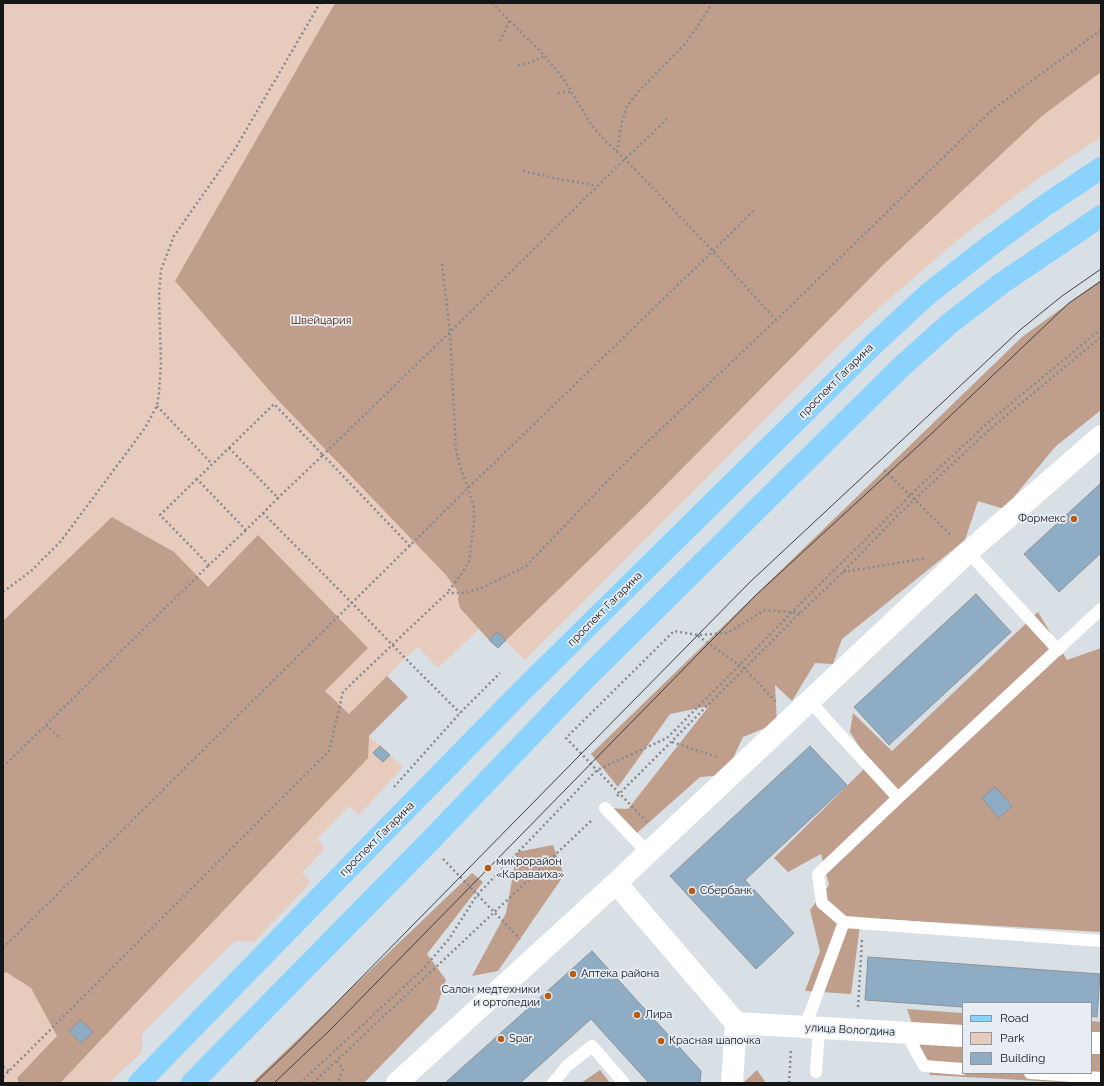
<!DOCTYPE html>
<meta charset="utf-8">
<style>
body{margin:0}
#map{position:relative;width:1104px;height:1086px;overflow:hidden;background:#d9e0e5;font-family:Raleway,sans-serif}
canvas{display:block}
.frame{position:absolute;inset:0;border:4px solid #141618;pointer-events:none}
.legend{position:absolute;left:962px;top:1002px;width:130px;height:72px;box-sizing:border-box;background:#e7edf3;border:1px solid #93979b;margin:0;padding:5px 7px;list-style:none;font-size:12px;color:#141618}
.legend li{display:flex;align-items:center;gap:8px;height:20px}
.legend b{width:20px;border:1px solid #93979b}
</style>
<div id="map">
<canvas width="1104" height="1086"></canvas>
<div class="frame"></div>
<ul class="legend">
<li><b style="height:5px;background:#8bd2fd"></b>Road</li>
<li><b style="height:11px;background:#e7cbbc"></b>Park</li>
<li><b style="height:11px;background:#8eadc4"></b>Building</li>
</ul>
</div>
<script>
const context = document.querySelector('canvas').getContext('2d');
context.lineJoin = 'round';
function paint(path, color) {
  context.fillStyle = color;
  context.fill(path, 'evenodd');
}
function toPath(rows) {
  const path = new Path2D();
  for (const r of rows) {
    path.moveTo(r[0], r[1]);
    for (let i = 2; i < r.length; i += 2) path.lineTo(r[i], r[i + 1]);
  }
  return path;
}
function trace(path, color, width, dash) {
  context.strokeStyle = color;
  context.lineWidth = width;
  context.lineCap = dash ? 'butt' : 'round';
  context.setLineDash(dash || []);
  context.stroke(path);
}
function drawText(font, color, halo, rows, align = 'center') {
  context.font = font + ' Raleway,sans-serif';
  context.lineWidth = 3.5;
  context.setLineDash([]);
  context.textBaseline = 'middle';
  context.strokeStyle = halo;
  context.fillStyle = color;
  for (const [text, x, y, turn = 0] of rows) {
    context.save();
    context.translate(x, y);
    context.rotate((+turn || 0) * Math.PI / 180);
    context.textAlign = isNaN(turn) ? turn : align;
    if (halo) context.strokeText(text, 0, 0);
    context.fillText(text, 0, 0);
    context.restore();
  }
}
const green = toPath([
 [3,3,1101,3,1101,137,1035,181,959,239,881,306,836,348,525,660,506,641,498,648,479,629,438,668,418,647,405,658,349,715,369,736,403,767,359,815,349,806,317,839,325,848,302,873,311,882,254,942,235,941,142,1034,142,1052,109,1083,3,1083]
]);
const forest = toPath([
 [335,3,1101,3,1101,72,1042,116,882,266,646,505,498,648,489,640,460,608,458,600,459,593,446,575,275,397,175,281],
 [1101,280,1101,410,1055,447,1004,509,978,501,965,540,842,639,833,664,815,663,792,701,775,685,777,723,743,737,725,775,700,777,636,834,607,808,628,809,709,706,670,714,618,787,591,754,1022,337,1069,303],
 [112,517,174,552,208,587,258,535,368,648,325,691,349,714,387,676,408,697,369,736,368,758,60,1083,19,1083,17,1078,57,1036,31,988,6,972,3,974,3,621],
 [1038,612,1067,660,1101,648,1101,932,861,918,851,994,805,991,820,951,810,910,829,885,821,854,788,872,774,858,870,763,850,732,853,713,892,751],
 [553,845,564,875,498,971,472,976,506,913,517,852],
 [472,873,483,882,427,954,446,980,436,1009,364,1083,252,1083],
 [907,1009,963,1013,963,1073,1091,1073,1091,1021,1101,1022,1101,1083,1076,1083,930,1075],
 [600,1070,610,1083,581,1083],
 [757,1070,766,1083,743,1083]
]);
const building = toPath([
 [1101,483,1101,553,1059,592,1024,554,1101,483],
 [976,594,1011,632,889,745,854,707,976,594],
 [497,632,506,640,498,648,489,640,497,632],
 [380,746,390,755,383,762,373,753,380,746],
 [810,746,847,785,745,880,794,933,756,969,670,876,810,746],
 [995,787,1012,806,999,818,982,798,995,787],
 [592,951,701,1071,700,1083,649,1083,591,1019,520,1083,445,1083,592,951],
 [868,957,1100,974,1097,1017,1091,1016,1091,1003,963,1003,963,1007,865,1000,868,957],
 [80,1020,93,1032,81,1043,69,1031,80,1020]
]);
const path = toPath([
 [492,3,545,56,565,81,590,123,604,140,625,159,713,251,776,320],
 [500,41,510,20],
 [518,65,530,63,545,56],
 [558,93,571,92],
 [617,152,622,122,627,106,639,91,685,44,701,21,712,3],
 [523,171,554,178,597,186],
 [442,264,450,332,456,451,460,466,468,488,474,508,474,522,469,561,463,572,447,593],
 [157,406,212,464],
 [229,448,278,498,246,530,197,479,229,448],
 [229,448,274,404,323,455,278,498],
 [884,470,952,536],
 [197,479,160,515,209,565,246,530],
 [263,513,352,603,405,658,460,713],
 [410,546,323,455,450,332,625,159,667,119],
 [843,572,927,558],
 [3,592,31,571,61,541,145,428,157,406,159,393,161,364,159,295,161,270,174,236,235,149,320,3],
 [698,636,745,669,776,702],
 [46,725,61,739],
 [672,742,717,757],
 [3,767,209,565],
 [394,787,460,713,500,673],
 [617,796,800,613,843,572,900,513,990,429,1101,337],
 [647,822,566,738,674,631,698,635,727,633,765,610,800,613],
 [443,859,520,939],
 [3,948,468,488,713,251,755,209],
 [858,1007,862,940],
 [337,1061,343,1069,338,1083],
 [3,1067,9,1071],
 [3,1077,329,751,343,692,392,645,447,593,464,593,484,587,526,566,619,469,776,320,992,110,1101,30],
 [300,1083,424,968,449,939,477,895,597,770,667,738,825,579,925,481,991,420,1101,329],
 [313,1083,592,820],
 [789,1083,791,1050]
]);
const lane = toPath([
 [968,552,1058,650],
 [1101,609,898,798,818,874,822,903,844,922,1101,941],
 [809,700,832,726,898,798],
 [605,808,648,853],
 [805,1027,844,922],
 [906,1033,924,1066,963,1069],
 [816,1072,819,1028],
 [1030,1073,1101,1078],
 [553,1083,567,1066,592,1046,624,1083]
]);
const street = toPath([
 [616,883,736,1023],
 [736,1023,963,1036],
 [1091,1043,1101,1043],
 [397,1083,616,883,968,552,1101,436],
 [732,1083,736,1023]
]);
const primary = toPath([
 [139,1083,370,846,520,693,875,343,928,294,987,248,1047,204,1101,168],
 [192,1083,428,843,584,680,901,367,949,324,1002,283,1101,216]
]);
const tram = toPath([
 [255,1083,293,1047,750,582,1020,330,1062,296,1101,269],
 [274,1083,329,1031,756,595,929,436,1069,303,1101,281]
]);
const markers = [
 [1074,519,4,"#ba5b13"],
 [488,868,4,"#ba5b13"],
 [692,891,4,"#ba5b13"],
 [573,974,4,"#ba5b13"],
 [548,996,4,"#ba5b13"],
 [637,1015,4,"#ba5b13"],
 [501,1039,4,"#ba5b13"],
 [661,1041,4,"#ba5b13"]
];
const parkNames = [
 ["Швейцария",321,321]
];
const streetNames = [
 ["проспект Гагарина",836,381,-45],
 ["проспект Гагарина",605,609,-45],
 ["проспект Гагарина",377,839,-45],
 ["улица Вологдина",850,1030,3]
];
const poiNames = [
 ["Формекс",1066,519,"right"],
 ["микрорайон",496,862],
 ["«Караваиха»",496,875],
 ["Сбербанк",700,891],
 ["Аптека района",581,974],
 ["Салон медтехники",540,990,"right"],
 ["и ортопедии",540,1003,"right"],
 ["Лира",645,1015],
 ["Spar",509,1039],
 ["Красная шапочка",669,1041]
];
paint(green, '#e7cbbc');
paint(forest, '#bf9e8b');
paint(building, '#8eadc4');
trace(building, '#8c9297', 1);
trace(path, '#868a8e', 2.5, [2, 3]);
trace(lane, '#fff', 12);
trace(street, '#fff', 22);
trace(primary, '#8bd2fd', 22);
trace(tram, '#3d4042', 1);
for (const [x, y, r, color] of markers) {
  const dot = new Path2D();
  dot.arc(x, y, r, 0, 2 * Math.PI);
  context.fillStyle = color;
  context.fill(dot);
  trace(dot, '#e7edf3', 1.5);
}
drawText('11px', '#4b1f01', '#e7edf3', parkNames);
drawText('11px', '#141618', '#e7edf3', streetNames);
drawText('11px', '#141618', '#e7edf3', poiNames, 'left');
</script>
